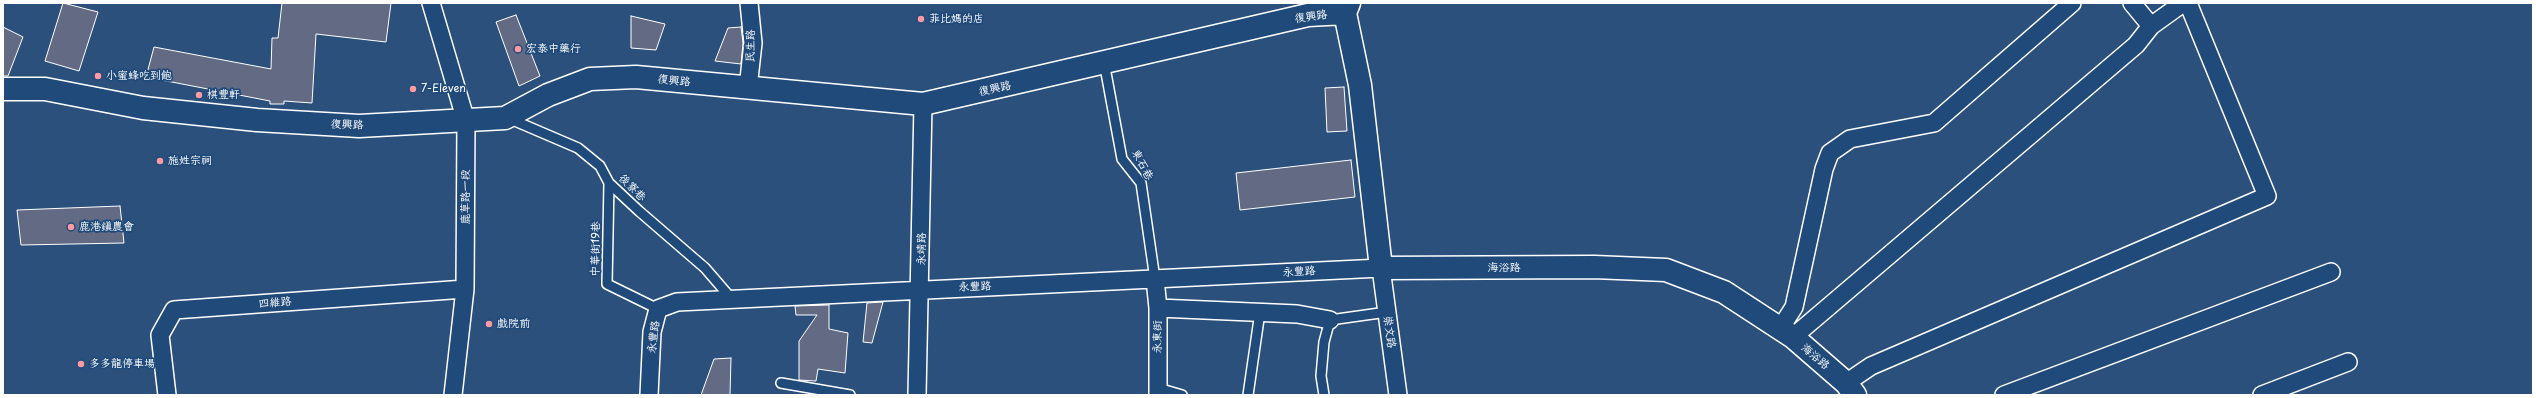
<!DOCTYPE html>
<meta charset="utf-8">
<style>
body{margin:0}
#map{position:relative;width:2536px;height:398px;overflow:hidden;background:#2c507c;font-family:"Playpen Sans",sans-serif}
canvas{display:block}
.frame{position:absolute;inset:0;border:4px solid #fff;pointer-events:none}
</style>
<div id="map">
<canvas width="2536" height="398"></canvas>
<div class="frame"></div>
</div>
<script>
const context = document.querySelector('canvas').getContext('2d');
context.lineJoin = 'round';
function paint(path, color) {
  context.fillStyle = color;
  context.fill(path, 'evenodd');
}
function toPath(rows) {
  const path = new Path2D();
  for (const r of rows) {
    path.moveTo(r[0], r[1]);
    for (let i = 2; i < r.length; i += 2) path.lineTo(r[i], r[i + 1]);
  }
  return path;
}
function trace(path, color, width, dash) {
  context.strokeStyle = color;
  context.lineWidth = width;
  context.lineCap = dash ? 'butt' : 'round';
  context.setLineDash(dash || []);
  context.stroke(path);
}
function drawText(font, color, halo, rows, align = 'center') {
  context.font = font + ' "Playpen Sans","LXGW WenKai TC",sans-serif';
  context.lineWidth = 3.5;
  context.setLineDash([]);
  context.textBaseline = 'middle';
  context.strokeStyle = halo;
  context.fillStyle = color;
  for (const [text, x, y, turn = 0] of rows) {
    context.save();
    context.translate(x, y);
    context.rotate((+turn || 0) * Math.PI / 180);
    context.textAlign = isNaN(turn) ? turn : align;
    if (halo) context.strokeText(text, 0, 0);
    context.fillText(text, 0, 0);
    context.restore();
  }
}
const building = toPath([
 [63,3,98,12,79,71,45,61,63,3],
 [282,3,391,3,386,42,316,34,312,103,284,101,284,104,270,104,270,101,146,77,154,47,271,69,272,38,278,38,282,3],
 [516,15,540,76,519,86,496,22,516,15],
 [631,16,665,24,656,50,631,48,631,16],
 [3,27,23,37,8,76,3,76,3,27],
 [741,27,743,43,741,64,715,61,728,28,741,27],
 [1344,87,1347,131,1327,132,1325,88,1344,87],
 [1351,160,1355,197,1240,210,1236,173,1351,160],
 [120,206,124,243,21,245,17,210,120,206],
 [883,302,872,343,863,342,867,303,883,302],
 [829,305,829,329,848,333,845,373,818,369,816,381,799,380,799,341,817,315,796,315,795,306,829,305],
 [731,358,730,395,701,395,714,359,731,358]
]);
const lane = toPath([
 [1104,62,1122,159,1141,183,1155,279],
 [508,118,578,148,600,166,609,183,639,211,705,268,730,297],
 [609,183,607,284,658,309],
 [781,383,850,395],
 [1158,388,1182,395],
 [1248,395,1260,312],
 [1324,395,1321,376,1324,342,1330,320,1387,312]
]);
const street = toPath([
 [431,3,466,121,465,289,453,395],
 [2151,26,2183,3],
 [748,88,753,43,749,3],
 [1155,279,1158,308,1158,395],
 [1158,308,1297,314,1330,320],
 [1780,329,1794,307,1824,169,1830,153,1850,139,1934,123,2072,3],
 [1793,337,2136,45,2151,26,2132,3],
 [1846,383,1871,366,2267,196,2188,3],
 [167,395,160,335,174,310,465,289],
 [649,395,652,332,658,309,677,302,1381,268,1398,395],
 [917,395,923,104],
 [2004,395,2331,272],
 [2262,395,2348,362]
]);
const secondary = toPath([
 [1349,3,1345,13,1360,85,1381,268,1594,267,1666,270,1724,292,1793,337,1846,383,1855,395],
 [3,89,45,89,143,108,257,120,359,126,505,118,548,95,590,79,636,77,923,104,1308,15,1345,13]
]);
const markers = [
 [921,19,4,"#ff9aa2"],
 [518,49,4,"#ff9aa2"],
 [98,76,4,"#ff9aa2"],
 [413,89,4,"#ff9aa2"],
 [199,95,4,"#ff9aa2"],
 [160,161,4,"#ff9aa2"],
 [71,227,4,"#ff9aa2"],
 [489,324,4,"#ff9aa2"],
 [81,364,4,"#ff9aa2"]
];
const streetNames = [
 ["復興路",1311,17,-8],
 ["民生路",751,46,-89],
 ["復興路",674,81,6],
 ["復興路",995,89,-12],
 ["復興路",347,125,2],
 ["東石巷",1142,165,62],
 ["後寮巷",632,188,45],
 ["鹿草路一段",466,197,-90],
 ["中華街19巷",596,249,-89],
 ["永靖路",922,249,-89],
 ["海浴路",1504,268],
 ["永豐路",1299,272,-3],
 ["永豐路",975,287,-2],
 ["四維路",275,303,-4],
 ["崇文路",1389,332,82],
 ["永豐路",654,337,-83],
 ["永東街",1158,337,-90],
 ["海浴路",1815,357,40]
];
const poiNames = [
 ["菲比媽的店",929,19],
 ["宏泰中藥行",526,49],
 ["小蜜蜂吃到飽",106,76],
 ["7-Eleven",421,89],
 ["棋豐軒",207,95],
 ["施姓宗祠",168,161],
 ["鹿港鎮農會",79,227],
 ["戲院前",497,324],
 ["多多龍停車場",89,364]
];
paint(building, '#626a84');
trace(building, '#fff', 1);
trace(lane, '#fff', 12);
trace(street, '#fff', 20);
trace(secondary, '#fff', 25);
trace(lane, '#1f4a7a', 9);
trace(street, '#1f4a7a', 17);
trace(secondary, '#1f4a7a', 22);
for (const [x, y, r, color] of markers) {
  const dot = new Path2D();
  dot.arc(x, y, r, 0, 2 * Math.PI);
  context.fillStyle = color;
  context.fill(dot);
  trace(dot, '#1f4a7a', 1.5);
}
drawText('11px', '#fff', '#1f4a7a', streetNames);
drawText('11px', '#fff', '#1f4a7a', poiNames, 'left');
</script>
